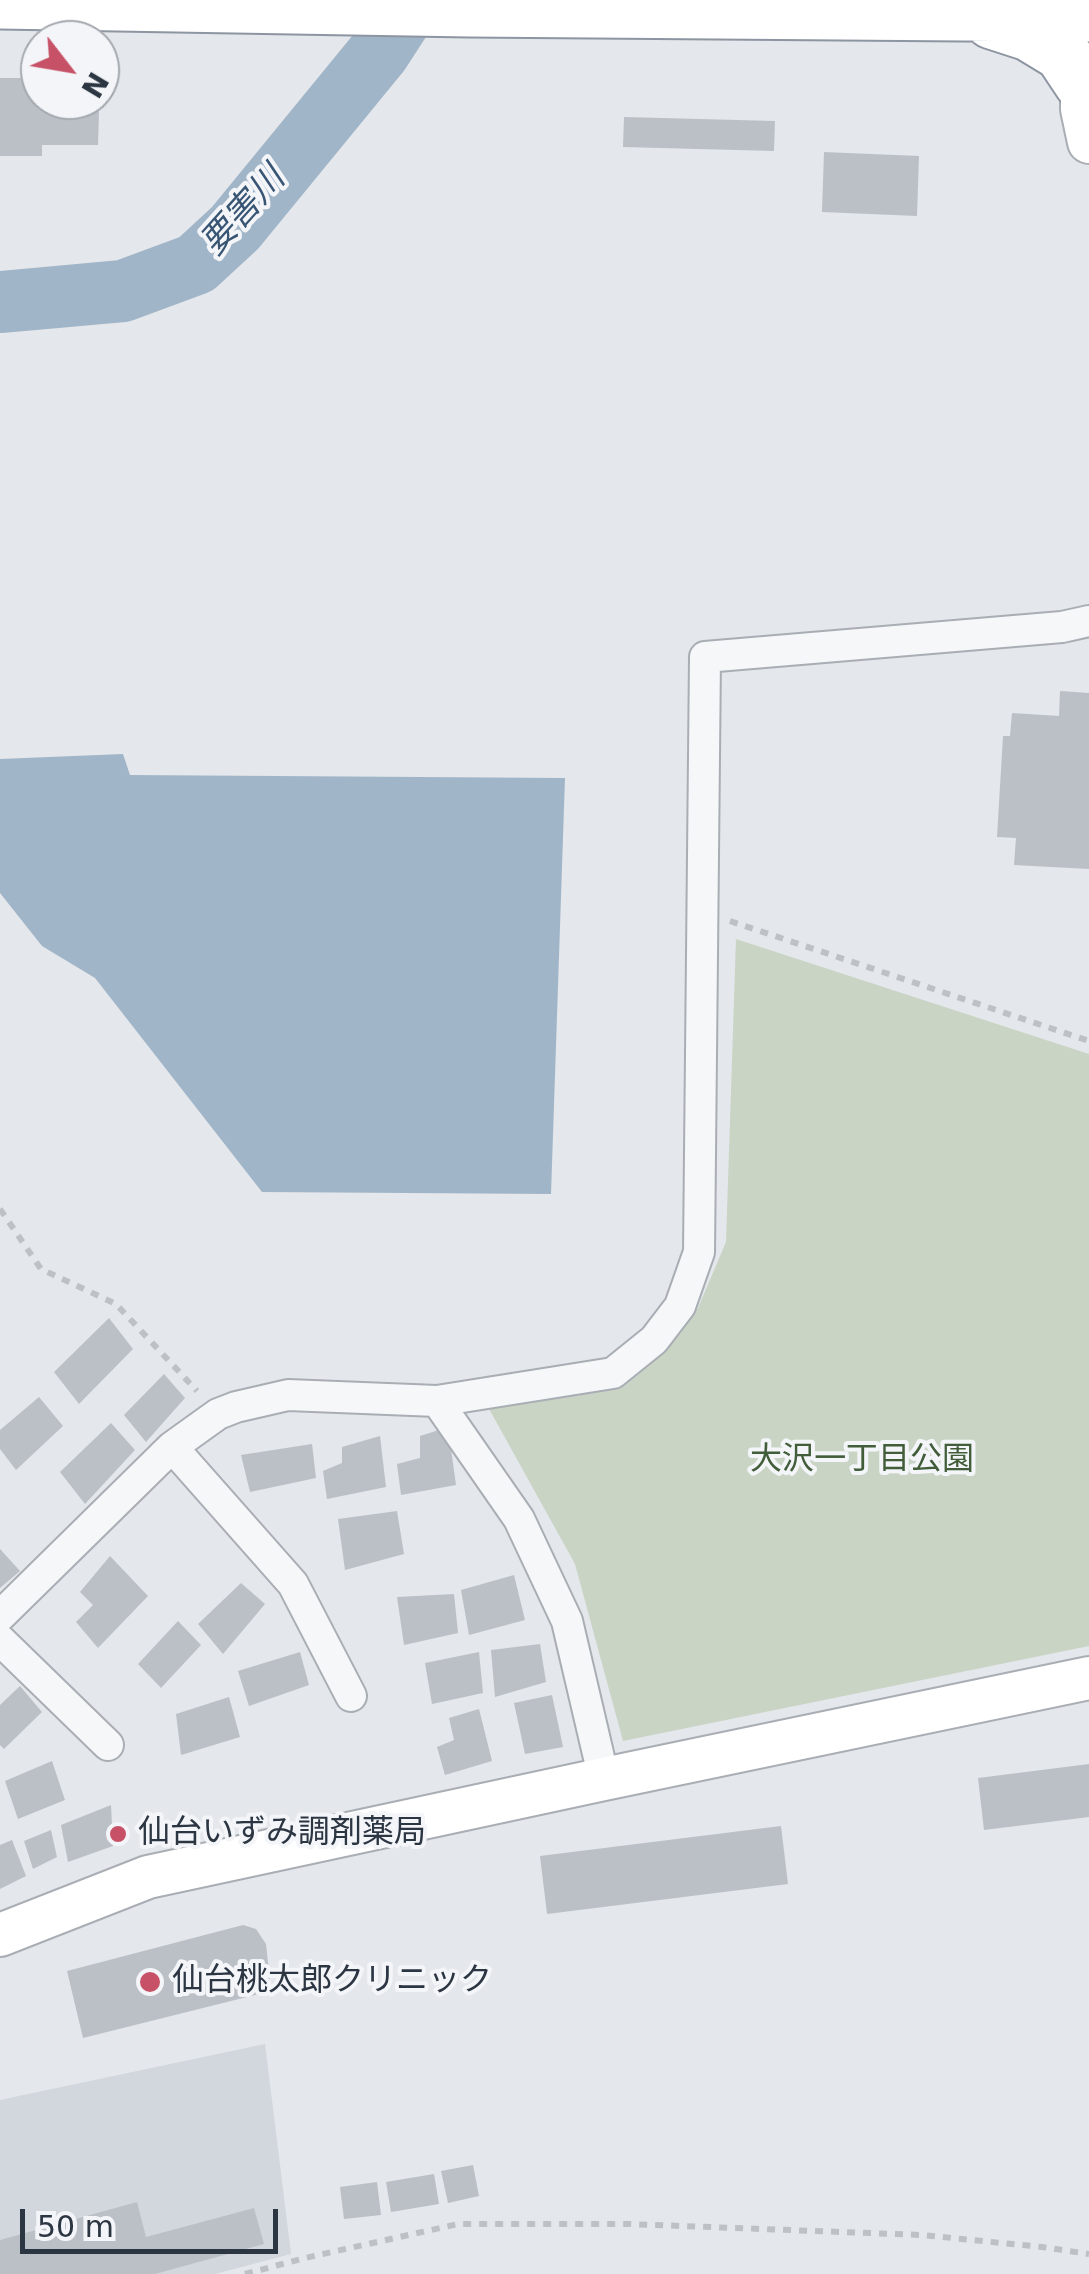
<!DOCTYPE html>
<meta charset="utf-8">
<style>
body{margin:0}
#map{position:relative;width:1089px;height:2274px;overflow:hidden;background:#e4e7eb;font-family:"DejaVu Sans",sans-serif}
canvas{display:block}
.north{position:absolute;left:20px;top:20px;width:100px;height:100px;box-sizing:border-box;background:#f3f5f8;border:2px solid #a3a8af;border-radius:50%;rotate:121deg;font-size:28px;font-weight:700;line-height:40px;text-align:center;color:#2c3542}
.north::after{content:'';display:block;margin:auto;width:35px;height:45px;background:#c75167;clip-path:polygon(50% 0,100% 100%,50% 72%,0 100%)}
.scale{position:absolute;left:20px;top:2209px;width:258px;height:45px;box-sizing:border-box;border:5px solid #2c3542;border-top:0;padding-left:12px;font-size:30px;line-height:35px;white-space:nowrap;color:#2c3542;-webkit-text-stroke:8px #f3f5f8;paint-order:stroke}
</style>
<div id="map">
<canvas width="1089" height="2274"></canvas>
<div class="north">N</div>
<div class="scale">50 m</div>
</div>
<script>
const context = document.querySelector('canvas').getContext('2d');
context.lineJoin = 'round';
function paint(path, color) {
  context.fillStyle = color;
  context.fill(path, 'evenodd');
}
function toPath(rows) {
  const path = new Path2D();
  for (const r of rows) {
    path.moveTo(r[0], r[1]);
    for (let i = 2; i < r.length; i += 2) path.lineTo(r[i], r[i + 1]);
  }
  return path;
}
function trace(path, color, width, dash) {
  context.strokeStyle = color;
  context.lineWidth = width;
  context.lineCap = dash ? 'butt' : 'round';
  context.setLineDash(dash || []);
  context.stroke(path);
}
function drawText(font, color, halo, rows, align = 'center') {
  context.font = font + ' "DejaVu Sans","Noto Sans JP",sans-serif';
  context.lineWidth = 8;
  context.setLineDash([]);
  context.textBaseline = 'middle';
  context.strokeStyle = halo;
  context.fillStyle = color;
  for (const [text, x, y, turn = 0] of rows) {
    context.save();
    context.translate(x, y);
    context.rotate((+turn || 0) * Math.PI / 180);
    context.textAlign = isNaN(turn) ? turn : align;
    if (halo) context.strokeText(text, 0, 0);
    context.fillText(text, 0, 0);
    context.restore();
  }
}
const built = toPath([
 [265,2044,291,2254,215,2274,0,2274,0,2100]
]);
const green = toPath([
 [736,939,1089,1054,1089,1646,623,1741,575,1564,488,1407,658,1354,698,1308,726,1242]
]);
const water = toPath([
 [123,754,130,775,565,778,551,1194,262,1192,95,978,42,946,0,893,0,759]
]);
const river = toPath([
 [0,302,123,291,196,264,235,228,380,51,413,0]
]);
const building = toPath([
 [0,78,40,78,40,100,47,100,47,112,99,111,98,145,42,145,42,156,0,156],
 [624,117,775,121,774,151,623,147],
 [824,152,919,156,917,216,822,212],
 [1060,691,1089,693,1089,869,1014,865,1016,838,997,837,1003,736,1010,736,1012,713,1059,716],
 [109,1318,133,1349,79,1404,54,1372],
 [164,1374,185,1398,146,1442,124,1415],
 [39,1397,63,1426,16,1470,0,1449,0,1430],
 [111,1423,135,1450,85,1504,60,1472],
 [448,1427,456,1485,401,1495,397,1464,420,1458,420,1436],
 [380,1436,386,1487,327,1499,323,1471,342,1463,342,1447],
 [312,1444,316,1478,250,1492,241,1455],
 [397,1511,404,1554,345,1570,338,1519],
 [0,1549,20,1571,0,1588],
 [110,1556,148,1596,98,1648,76,1622,93,1605,80,1592],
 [514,1575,525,1620,469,1635,461,1590],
 [241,1583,265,1604,223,1654,198,1624],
 [454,1594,458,1633,404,1645,397,1597],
 [178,1621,201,1645,161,1688,138,1664],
 [540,1644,546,1682,495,1697,491,1650],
 [300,1652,309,1685,249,1706,238,1671],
 [479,1652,483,1693,432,1704,425,1663],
 [20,1686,42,1712,4,1749,0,1745,0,1705],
 [552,1695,563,1747,525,1754,514,1703],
 [229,1697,240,1737,181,1755,176,1714],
 [479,1709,492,1761,445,1775,437,1747,454,1740,449,1718],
 [52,1761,65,1800,18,1819,5,1781],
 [1089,1764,1089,1817,984,1830,978,1778],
 [111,1805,113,1846,68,1862,61,1825],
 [781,1826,788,1884,547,1914,540,1856],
 [51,1830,57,1857,33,1869,24,1841],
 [12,1840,26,1876,0,1889,0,1845],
 [243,1925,256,1929,266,1944,271,1991,83,2038,67,1971],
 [473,2165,479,2196,448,2203,441,2171],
 [434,2174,439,2204,391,2212,386,2182],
 [377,2182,381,2215,344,2219,340,2187],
 [137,2202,146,2237,254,2208,264,2244,155,2274,0,2274,0,2240]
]);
const path = toPath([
 [730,921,1089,1041],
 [0,1209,41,1269,116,1304,197,1391],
 [245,2274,305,2258,458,2224,628,2224,922,2235,1042,2247,1089,2254]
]);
const street = toPath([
 [437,1401,519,1519,567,1621,604,1779],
 [172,1447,293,1584,351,1696],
 [0,1616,172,1447,218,1414,236,1407,288,1395,437,1401,613,1373,654,1340,680,1306,699,1252,705,657,1062,627,1089,621],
 [0,1640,108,1745]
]);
const secondary = toPath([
 [1082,83,1082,109,1089,142],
 [0,1935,148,1877,604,1779,1089,1678]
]);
const highway = toPath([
 [0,1,469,9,1089,14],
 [992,21,1029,33,1062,53,1082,83,1089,71]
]);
const markers = [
 [118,1834,10,"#c75167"],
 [150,1982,12,"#c75167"]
];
const parkNames = [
 ["大沢一丁目公園",862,1461]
];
const poiNames = [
 ["仙台いずみ調剤薬局",138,1834],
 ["仙台桃太郎クリニック",172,1982]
];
const waterNames = [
 ["要害川",244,212,-48]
];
paint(built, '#d2d6dd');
paint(green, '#c9d4c5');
paint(water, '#a1b5c8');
trace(river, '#a1b5c8', 62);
paint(building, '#bbc0c7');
trace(street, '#a9aeb5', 34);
trace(secondary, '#a9aeb5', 46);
trace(highway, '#8c95a1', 59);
trace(path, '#bdc1c6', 6, [8, 8]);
trace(street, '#f6f7f9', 30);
trace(secondary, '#fff', 42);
trace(highway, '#fff', 55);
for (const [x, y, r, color] of markers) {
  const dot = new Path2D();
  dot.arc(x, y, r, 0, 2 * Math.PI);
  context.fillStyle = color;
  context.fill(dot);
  trace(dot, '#f3f5f8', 4);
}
drawText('32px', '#425d3a', '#f3f5f8', parkNames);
drawText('32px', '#2c3542', '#f3f5f8', poiNames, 'left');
drawText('italic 35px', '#385574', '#f3f5f8', waterNames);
</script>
